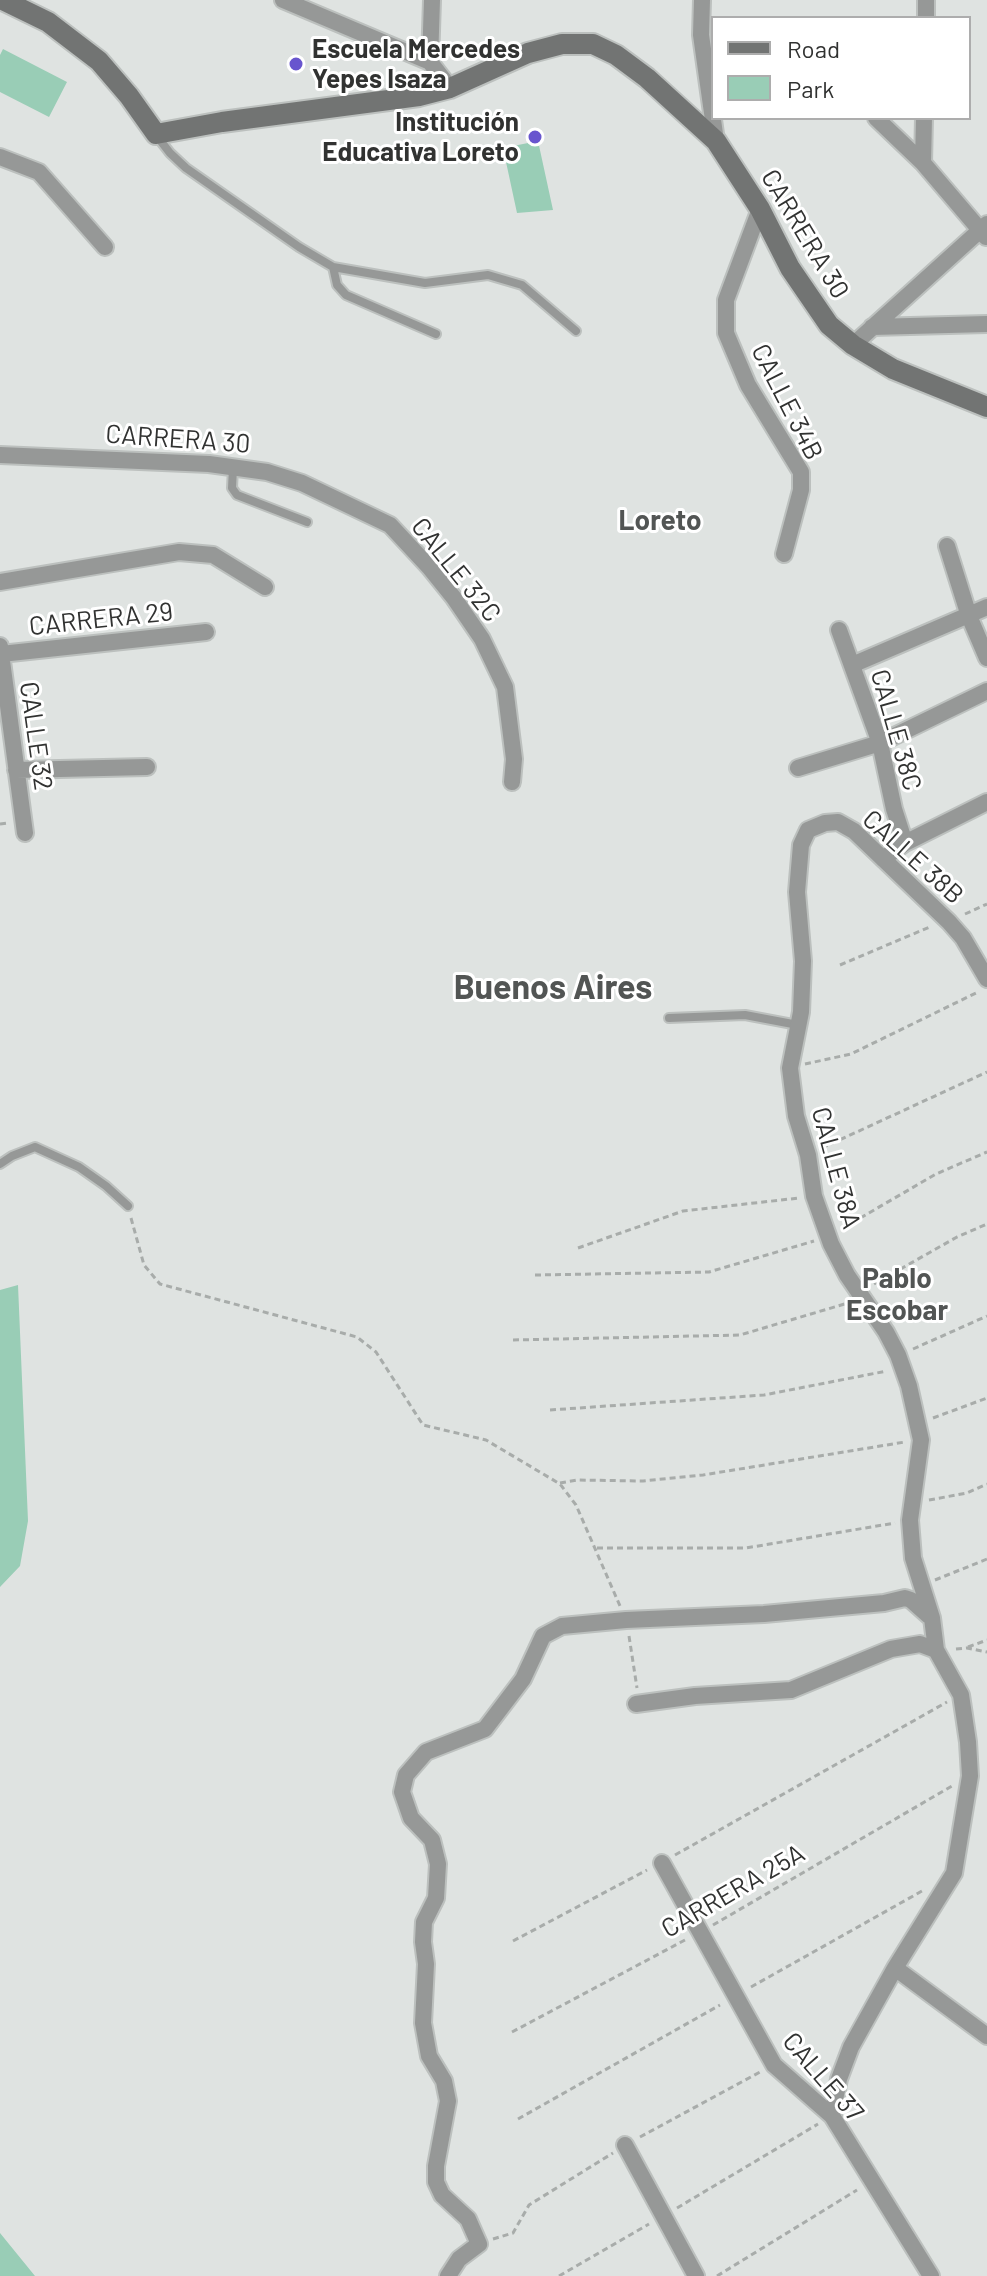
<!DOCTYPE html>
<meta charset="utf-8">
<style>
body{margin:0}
#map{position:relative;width:987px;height:2276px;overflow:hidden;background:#dfe3e1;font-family:Barlow,sans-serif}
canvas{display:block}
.legend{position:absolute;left:711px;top:16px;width:260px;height:104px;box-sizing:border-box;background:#fff;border:2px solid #adadad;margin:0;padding:10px 14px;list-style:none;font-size:24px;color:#313231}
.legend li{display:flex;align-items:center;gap:16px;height:40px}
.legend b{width:40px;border:2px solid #adadad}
</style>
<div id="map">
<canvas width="987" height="2276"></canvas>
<ul class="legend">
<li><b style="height:10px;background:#727473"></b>Road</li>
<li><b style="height:22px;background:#99cdb6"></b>Park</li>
</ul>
</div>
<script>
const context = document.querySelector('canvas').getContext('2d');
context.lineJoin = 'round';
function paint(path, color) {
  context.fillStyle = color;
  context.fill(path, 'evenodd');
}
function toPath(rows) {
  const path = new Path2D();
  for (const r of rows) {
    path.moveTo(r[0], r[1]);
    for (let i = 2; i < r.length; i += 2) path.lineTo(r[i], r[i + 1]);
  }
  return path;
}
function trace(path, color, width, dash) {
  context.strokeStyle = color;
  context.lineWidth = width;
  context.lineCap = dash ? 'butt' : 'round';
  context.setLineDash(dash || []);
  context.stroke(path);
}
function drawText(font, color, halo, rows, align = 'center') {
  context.font = font + ' Barlow,sans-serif';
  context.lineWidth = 6;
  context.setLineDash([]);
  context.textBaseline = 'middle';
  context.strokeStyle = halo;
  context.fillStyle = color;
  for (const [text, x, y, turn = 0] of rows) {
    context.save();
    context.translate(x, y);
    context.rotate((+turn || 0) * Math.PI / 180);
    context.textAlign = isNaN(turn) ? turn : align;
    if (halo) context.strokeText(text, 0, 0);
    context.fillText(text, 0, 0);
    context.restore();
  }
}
const green = toPath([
 [3,49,67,82,49,117,0,92,0,55],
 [538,141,553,210,517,213,503,148],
 [18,1285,28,1521,20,1566,0,1587,0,1290],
 [0,2233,35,2276,0,2276]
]);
const path = toPath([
 [0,824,8,823],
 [965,914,987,904],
 [840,965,932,926],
 [805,1064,851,1054,978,992],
 [822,1148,987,1072],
 [131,1218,144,1265,160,1284,357,1337,376,1352,423,1425,486,1440,560,1484,576,1505,620,1606],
 [843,1228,936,1174,987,1152],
 [578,1248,683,1211,799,1198],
 [535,1275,709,1272,814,1241],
 [874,1284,957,1237,987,1224],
 [513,1340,740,1335,848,1303],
 [913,1349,987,1316],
 [550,1410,764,1395,887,1371],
 [933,1418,987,1398],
 [560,1483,577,1480,643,1481,703,1475,905,1442],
 [929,1500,967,1493,987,1484],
 [597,1548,746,1548,895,1523],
 [935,1580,987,1559],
 [629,1636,637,1688],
 [968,1647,987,1640],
 [956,1649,967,1648,987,1652],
 [675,1855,947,1702],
 [713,1925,952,1786],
 [513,1941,647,1870],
 [751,1987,922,1891],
 [512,2032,685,1940],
 [518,2119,720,2005],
 [640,2137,760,2072],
 [677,2208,818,2124],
 [493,2239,513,2233,529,2205,613,2153],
 [559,2276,649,2224],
 [717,2276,857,2190]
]);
const lane = toPath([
 [156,135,170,153,186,168,299,247,333,267,425,283,488,275,522,285,576,331],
 [333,267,337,285,346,295,436,334],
 [233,468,232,488,237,495,307,522],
 [669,1018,745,1015,798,1025],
 [0,1164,12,1156,35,1147,79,1167,106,1186,128,1206]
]);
const street = toPath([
 [283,0,430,62],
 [432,0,430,62,450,88],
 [702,0,701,35,716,141],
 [926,18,926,0],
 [876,118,923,163,986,237],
 [0,157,39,172,105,247],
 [923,163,924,118],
 [760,209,726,300,726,333,748,385,801,472,801,490,784,554],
 [872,327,987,324],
 [853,345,987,224],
 [0,455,209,464,267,472,302,483,390,525,429,567,454,598,482,639,505,687,514,759,512,782],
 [947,546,969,616,987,658],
 [0,582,179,552,213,555,265,587],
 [839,630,880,743,894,809,905,843],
 [0,646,25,833],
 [1,654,206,632],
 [852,665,987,607],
 [798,768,880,743,987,691],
 [16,770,147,767],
 [883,859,905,843,987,802],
 [636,1704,695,1696,791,1690,891,1649,920,1644,936,1650],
 [662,1863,774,2065,832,2116,931,2276],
 [895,1968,987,2036],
 [832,2116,839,2079,851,2047,895,1968,954,1873,970,1776,968,1742,961,1695,936,1650,932,1618,913,1558,910,1520,921,1440,909,1386,898,1355,886,1332,847,1275,831,1244,814,1196,808,1155,796,1116,790,1068,801,1012,803,961,797,892,801,845,808,830,825,823,838,822,854,831,949,922,963,938,987,979],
 [625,2145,696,2276],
 [448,2276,459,2259,479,2244,468,2219,442,2195,436,2182,436,2166,448,2101,444,2081,429,2056,423,2023,426,1964,423,1942,424,1922,436,1898,438,1864,432,1840,411,1818,402,1792,406,1775,426,1752,485,1729,523,1679,543,1636,562,1626,626,1620,764,1614,884,1603,905,1598,911,1600,929,1616]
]);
const secondary = toPath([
 [3,0,48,22,99,61,129,96,156,134,222,122,419,96,450,88,528,53,562,44,593,44,616,55,647,78,716,141,760,209,790,268,829,325,853,345,893,369,987,407]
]);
const markers = [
 [296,64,8,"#6855ce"],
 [535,137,8,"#6855ce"]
];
const poiNames = [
 ["Escuela Mercedes",312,49],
 ["Yepes Isaza",312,79],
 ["Institución",519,122,"right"],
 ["Educativa Loreto",519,152,"right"]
];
const streetNames = [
 ["CARRERA 30",805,234,59],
 ["CALLE 34B",787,402,63],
 ["CARRERA 30",178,439,4],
 ["CALLE 32C",456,570,51],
 ["CARRERA 29",101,619,-6],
 ["CALLE 38C",896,730,74],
 ["CALLE 32",36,736,82],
 ["CALLE 38B",913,857,42],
 ["CALLE 38A",836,1168,75],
 ["CARRERA 25A",733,1891,-30],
 ["CALLE 37",823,2077,49]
];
const neighbourhoodNames = [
 ["Loreto",660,521],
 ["Pablo",897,1279],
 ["Escobar",897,1311]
];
const districtNames = [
 ["Buenos Aires",553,988]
];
paint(green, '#99cdb6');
trace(lane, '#bcc0be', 12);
trace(street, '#bcc0be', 20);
trace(secondary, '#bcc0be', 24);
trace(path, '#a8acaa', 3, [6, 4]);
trace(lane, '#969897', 8);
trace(street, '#969897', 16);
trace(secondary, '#727473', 20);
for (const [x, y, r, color] of markers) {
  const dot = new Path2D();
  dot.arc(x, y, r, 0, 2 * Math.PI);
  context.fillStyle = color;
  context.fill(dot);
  trace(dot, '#fff', 3);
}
drawText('bold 26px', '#313231', '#fff', poiNames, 'left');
drawText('26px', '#313231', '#fff', streetNames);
drawText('bold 28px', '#525554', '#fff', neighbourhoodNames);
drawText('bold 34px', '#525554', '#fff', districtNames);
</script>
